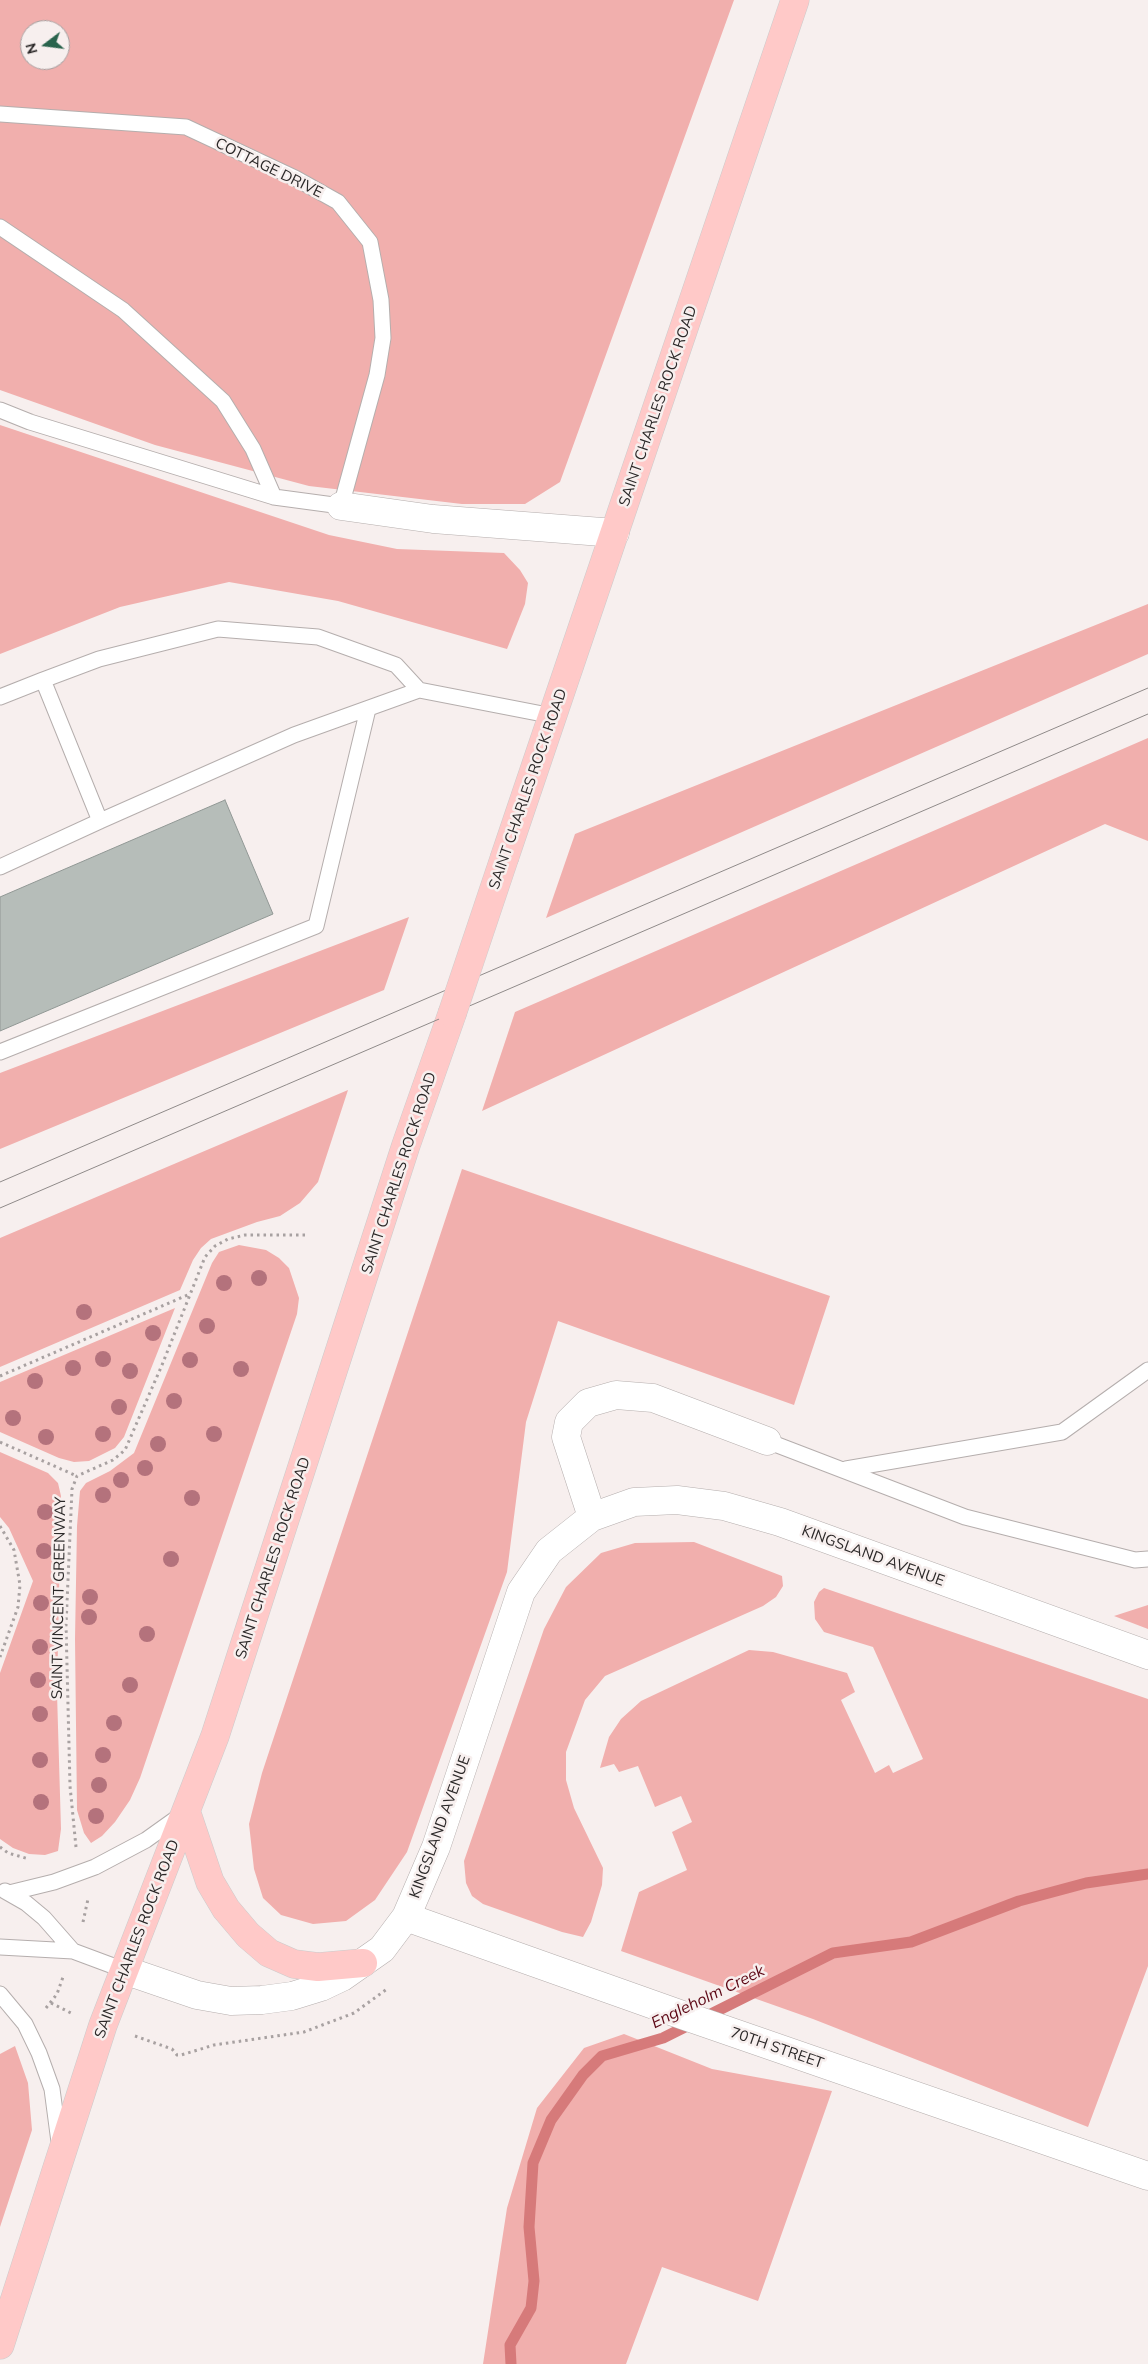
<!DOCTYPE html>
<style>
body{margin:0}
#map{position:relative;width:1148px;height:2364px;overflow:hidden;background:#f7efee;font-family:Mulish,sans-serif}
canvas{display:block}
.north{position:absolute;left:20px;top:20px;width:50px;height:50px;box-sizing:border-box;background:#f7efee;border:1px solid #a59f9f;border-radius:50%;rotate:255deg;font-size:14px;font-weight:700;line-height:20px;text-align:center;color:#2b2828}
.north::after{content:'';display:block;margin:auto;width:18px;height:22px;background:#29634c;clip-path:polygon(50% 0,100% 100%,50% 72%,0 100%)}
</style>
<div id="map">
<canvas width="1148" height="2364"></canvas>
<div class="north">N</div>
</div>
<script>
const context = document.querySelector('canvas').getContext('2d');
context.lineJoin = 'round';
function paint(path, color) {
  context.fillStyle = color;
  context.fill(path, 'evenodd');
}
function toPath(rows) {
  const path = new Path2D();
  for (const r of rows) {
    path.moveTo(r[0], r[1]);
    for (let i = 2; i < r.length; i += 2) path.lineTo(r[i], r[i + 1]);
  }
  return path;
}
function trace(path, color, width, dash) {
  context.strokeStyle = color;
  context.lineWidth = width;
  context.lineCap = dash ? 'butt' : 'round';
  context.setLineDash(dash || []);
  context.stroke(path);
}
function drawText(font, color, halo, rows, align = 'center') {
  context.font = font + ' Mulish,sans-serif';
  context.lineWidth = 5;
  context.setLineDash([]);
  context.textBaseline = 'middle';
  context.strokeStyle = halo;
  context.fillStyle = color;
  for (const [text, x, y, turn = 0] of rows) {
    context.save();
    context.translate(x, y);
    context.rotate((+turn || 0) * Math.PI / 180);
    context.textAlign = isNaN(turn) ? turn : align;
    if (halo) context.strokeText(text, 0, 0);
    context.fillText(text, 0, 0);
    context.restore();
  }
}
const green = toPath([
 [0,0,734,0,560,482,525,504,462,504,309,486,155,445,0,390],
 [30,30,60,30,60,60,30,60],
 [0,425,329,535,397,549,504,553,520,570,528,583,525,604,507,649,338,601,229,582,120,607,0,654],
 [1148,604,1148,654,546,918,575,834],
 [1148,738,1148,841,1105,824,482,1111,515,1012],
 [409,917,384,990,0,1149,0,1073],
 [348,1090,318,1182,300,1203,280,1216,257,1222,211,1239,201,1248,193,1260,180,1290,0,1367,0,1238],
 [462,1169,830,1296,794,1405,558,1321,526,1422,507,1572,407,1852,375,1900,346,1921,313,1924,281,1915,263,1898,254,1869,249,1824,262,1773],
 [239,1245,266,1250,279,1258,289,1268,299,1298,297,1314,140,1778,130,1800,115,1822,102,1836,91,1843,84,1833,77,1810,75,1639,77,1526,80,1491,86,1483,110,1471,134,1453,212,1263,219,1252],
 [175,1308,124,1437,115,1448,89,1461,74,1462,59,1458,0,1432,0,1382],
 [0,1452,48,1473,58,1483,61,1496,57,1693,61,1829,58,1851,45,1855,29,1854,13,1848,0,1839,0,1673,33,1581,9,1528,0,1517],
 [694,1542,782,1576,783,1586,776,1597,763,1606,605,1676,585,1700,566,1752,566,1780,574,1808,603,1868,602,1885,591,1922,583,1937,562,1932,483,1904,472,1896,466,1883,464,1861,544,1629,566,1587,601,1553,635,1543],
 [824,1588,1148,1699,1148,1966,1088,2127,813,2019,621,1951,639,1892,687,1870,672,1832,692,1822,681,1796,655,1807,638,1766,619,1772,614,1764,600,1768,609,1737,621,1719,641,1701,749,1650,773,1652,847,1673,855,1692,841,1700,875,1773,889,1765,893,1773,923,1759,873,1647,824,1632,815,1619,814,1602,819,1592],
 [1148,1605,1148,1629,1114,1616],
 [624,2034,712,2069,832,2091,758,2301,662,2267,626,2364,483,2364,507,2208,537,2108,584,2048],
 [15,2046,28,2083,32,2130,0,2227,0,2054]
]);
const stream = toPath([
 [511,2364,510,2345,531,2308,534,2281,529,2227,533,2163,551,2120,583,2075,602,2056,663,2038,833,1953,911,1942,1019,1901,1086,1883,1148,1874]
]);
const building = toPath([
 [225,800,273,914,0,1031,0,897,225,800]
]);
const path = toPath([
 [0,1376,190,1294],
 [0,1442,77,1476],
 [0,1526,14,1550,20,1585,18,1607,0,1657],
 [0,1847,8,1853,29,1859],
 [76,1847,70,1786,66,1625,72,1489,77,1476,113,1460,125,1450,162,1365,205,1257,215,1246,228,1239,245,1235,305,1235],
 [83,1922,88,1899],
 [51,2003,73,2014],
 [46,2008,57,1994,63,1977],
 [135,2036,172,2049,177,2055,181,2055,214,2045,304,2032,354,2013,387,1989]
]);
const lane = toPath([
 [0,114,186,127,295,178,338,202,370,242,381,300,383,338,377,375,341,506,274,497,30,422,0,410],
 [0,227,123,310,223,401,253,449,274,497],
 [419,690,396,665,318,637,218,629,99,659,43,680,100,821,294,735,419,690,553,716],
 [0,697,43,680],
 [0,867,100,821],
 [0,1052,316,926,368,709],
 [767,1441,965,1517,1135,1560,1148,1559],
 [846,1469,1062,1432,1148,1370],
 [5,1891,26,1903,44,1918,73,1951],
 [9,1893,54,1882,95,1867,146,1840,181,1815],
 [0,1947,73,1951,124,1970],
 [0,1994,25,2024,39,2053,52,2089,59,2142]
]);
const street = toPath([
 [341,506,433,519,615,533],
 [592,1517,566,1437,569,1422,588,1403,616,1395,653,1398,767,1441],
 [406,1917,685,2016,1148,2176],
 [124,1970,197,1995,231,2001,262,2000,292,1996,321,1987,342,1977,382,1949,406,1917,436,1847,521,1592,549,1551,592,1517,634,1502,677,1500,724,1506,780,1522,1148,1655]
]);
const primary = toPath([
 [505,856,795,0],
 [186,1811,210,1882,226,1909,248,1935,269,1953,294,1964,318,1967,363,1963],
 [0,2345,103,2025,215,1736,406,1145,452,1014]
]);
const tram = toPath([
 [0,1182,1148,688],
 [0,1208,1148,714]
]);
const primaryBridge = toPath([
 [452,1014,505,856]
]);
const trees = [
 [259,1278],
 [224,1283],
 [84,1312],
 [207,1326],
 [153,1333],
 [103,1359],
 [190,1360],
 [73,1368],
 [241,1369],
 [130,1371],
 [35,1381],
 [174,1401],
 [119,1407],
 [13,1418],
 [103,1434],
 [214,1434],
 [46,1437],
 [158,1444],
 [145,1468],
 [121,1480],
 [103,1495],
 [192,1498],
 [45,1512],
 [44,1551],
 [171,1559],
 [90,1597],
 [41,1603],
 [89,1617],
 [147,1634],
 [40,1647],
 [38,1680],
 [130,1685],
 [40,1714],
 [114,1723],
 [103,1755],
 [40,1760],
 [99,1785],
 [41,1802],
 [96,1816]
];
const streetNames = [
 ["COTTAGE DRIVE",269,168,26],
 ["SAINT CHARLES ROCK ROAD",658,406,-71],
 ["SAINT CHARLES ROCK ROAD",528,789,-71],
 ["SAINT CHARLES ROCK ROAD",399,1173,-72],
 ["KINGSLAND AVENUE",873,1556,20],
 ["SAINT CHARLES ROCK ROAD",273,1558,-72],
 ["SAINT VINCENT GREENWAY",59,1598,-89],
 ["KINGSLAND AVENUE",440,1827,-70],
 ["SAINT CHARLES ROCK ROAD",137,1939,-69],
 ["70TH STREET",777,2048,19]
];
const waterNames = [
 ["Engleholm Creek",708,1997,-26]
];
paint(green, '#f1afad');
trace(stream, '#d67a7a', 11);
paint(building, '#b6bdb9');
trace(building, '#919895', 1);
trace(lane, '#b5aead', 17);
trace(street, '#b5aead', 29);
trace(primary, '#cccbcb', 29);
trace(path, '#a8a1a1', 3, [2.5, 4]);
trace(lane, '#fff', 15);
trace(street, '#fff', 28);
trace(primary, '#ffc9c8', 28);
trace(tram, '#8f8a89', 1);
trace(primaryBridge, '#cccbcb', 29, []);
trace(primaryBridge, '#ffc9c8', 28);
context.fillStyle = '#b4727c';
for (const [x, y] of trees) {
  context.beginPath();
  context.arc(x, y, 8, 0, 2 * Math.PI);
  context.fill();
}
drawText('15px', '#2b2828', '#f7efee', streetNames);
drawText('italic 16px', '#5b0513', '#f7efee', waterNames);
</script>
